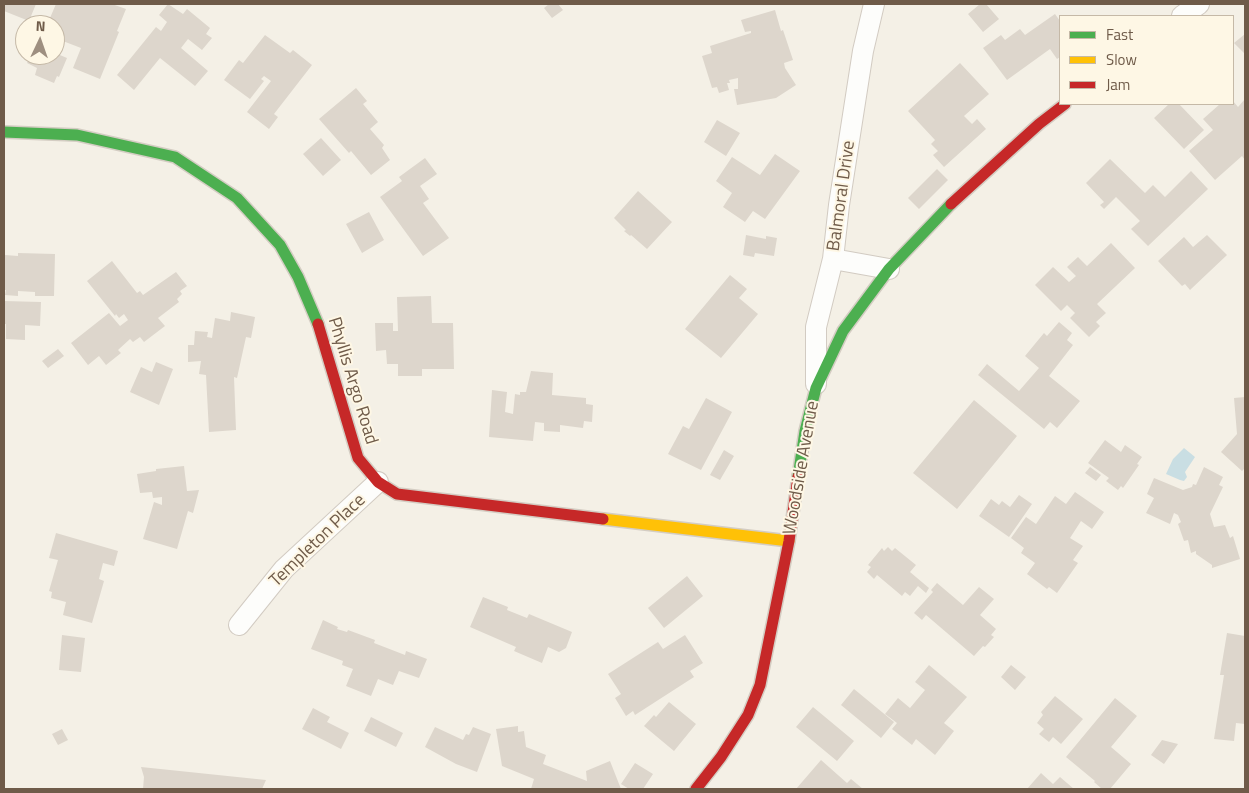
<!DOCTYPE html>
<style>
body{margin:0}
#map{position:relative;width:1249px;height:793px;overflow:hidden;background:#f4f0e6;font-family:"Titillium Web",sans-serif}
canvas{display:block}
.frame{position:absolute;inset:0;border:5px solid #6f5b49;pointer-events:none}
.legend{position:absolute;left:1059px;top:15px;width:175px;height:90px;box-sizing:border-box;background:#fef7e5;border:1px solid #c5b9a7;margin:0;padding:6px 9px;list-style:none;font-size:15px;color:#6f5b49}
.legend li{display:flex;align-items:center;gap:10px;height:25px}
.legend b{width:25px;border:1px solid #c5b9a7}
.north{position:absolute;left:15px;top:15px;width:50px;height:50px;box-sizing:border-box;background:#fef7e5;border:1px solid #c5b9a7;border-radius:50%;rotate:3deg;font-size:14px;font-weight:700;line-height:20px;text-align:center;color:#6f5b49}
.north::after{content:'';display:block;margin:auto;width:18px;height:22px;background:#9e8f80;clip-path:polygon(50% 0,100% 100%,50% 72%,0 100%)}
</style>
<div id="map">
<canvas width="1249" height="793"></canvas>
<div class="frame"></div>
<ul class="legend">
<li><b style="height:6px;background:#4caf50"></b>Fast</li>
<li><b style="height:6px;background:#ffc107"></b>Slow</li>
<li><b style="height:6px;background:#c62828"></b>Jam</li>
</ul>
<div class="north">N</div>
</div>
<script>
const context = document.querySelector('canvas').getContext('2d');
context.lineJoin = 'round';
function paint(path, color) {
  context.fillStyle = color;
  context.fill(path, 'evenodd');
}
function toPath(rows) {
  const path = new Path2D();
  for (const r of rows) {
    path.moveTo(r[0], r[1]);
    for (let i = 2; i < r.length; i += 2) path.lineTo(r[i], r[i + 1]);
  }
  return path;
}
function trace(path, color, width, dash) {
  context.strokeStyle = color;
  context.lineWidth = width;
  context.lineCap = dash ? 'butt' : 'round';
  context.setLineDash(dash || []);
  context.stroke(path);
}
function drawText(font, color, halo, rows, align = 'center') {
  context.font = font + ' "Titillium Web",sans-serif';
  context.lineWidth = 4;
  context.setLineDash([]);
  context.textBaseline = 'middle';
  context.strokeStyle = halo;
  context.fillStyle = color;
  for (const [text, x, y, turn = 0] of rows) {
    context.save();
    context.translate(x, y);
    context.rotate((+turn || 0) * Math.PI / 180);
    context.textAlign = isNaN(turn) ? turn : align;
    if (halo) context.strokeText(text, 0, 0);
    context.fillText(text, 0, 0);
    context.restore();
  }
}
const water = toPath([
 [1184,448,1195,457,1185,472,1187,477,1184,481,1180,480,1166,474,1173,459]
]);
const building = toPath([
 [4,4,36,4,29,21,4,11],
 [56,4,112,4,126,9,117,31,119,32,100,79,73,68,81,48,55,38,55,25,47,25],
 [168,4,183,14,187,9,210,28,206,34,212,38,202,50,188,39,181,48,208,71,195,86,160,58,134,90,117,75,156,27,161,31,167,22,159,15],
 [549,4,558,4,563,10,552,18,544,8],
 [980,4,986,4,999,19,983,32,968,14],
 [775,10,781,31,783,30,793,60,784,63,785,68,796,85,776,98,737,105,734,89,738,89,738,78,729,80,730,83,727,83,729,90,719,93,717,87,712,88,702,56,712,53,710,46,751,33,751,31,745,32,741,20],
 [1055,14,1060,21,1060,57,1057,59,1050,49,1007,80,983,48,1001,35,1005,40,1020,29,1025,35],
 [1245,34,1245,54,1234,43],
 [265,35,290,53,293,50,312,65,274,114,278,117,269,129,247,112,271,81,264,76,261,79,264,81,250,99,224,80,239,60,243,63],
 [55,53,67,58,59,77,57,76,54,83,35,75,37,68,27,63,31,55,55,55],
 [960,63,989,94,964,116,972,124,977,119,986,129,944,167,933,155,938,151,931,144,935,140,908,111],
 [356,88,367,101,363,104,378,122,370,129,384,145,382,148,390,160,371,175,351,151,349,153,319,119],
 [1245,99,1245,160,1242,156,1215,180,1189,151,1213,130,1203,119,1220,104,1233,104,1233,101,1238,107],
 [1169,104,1179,104,1204,130,1184,149,1154,118],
 [717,120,740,133,726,156,704,142],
 [321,138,341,160,323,176,303,154],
 [775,154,800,171,765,219,753,211,745,222,723,207,732,193,716,181,732,157,760,175],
 [425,158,437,174,420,186,429,199,423,203,449,238,423,256,380,197,402,181,399,177],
 [1110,159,1145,193,1153,185,1165,197,1191,171,1208,189,1148,246,1131,229,1140,221,1116,197,1104,209,1100,205,1104,202,1086,183],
 [937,169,948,180,919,209,908,198],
 [638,191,672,222,647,249,631,235,630,236,624,231,626,230,614,218],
 [369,212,384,240,362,253,346,224],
 [746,235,766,239,766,236,777,238,774,256,755,253,754,257,743,255],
 [1207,235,1227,255,1190,290,1185,284,1182,286,1158,261,1184,237,1193,247],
 [1111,243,1135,268,1097,304,1106,313,1096,322,1100,326,1089,337,1070,318,1075,313,1067,305,1061,311,1035,285,1053,267,1069,282,1076,276,1067,267,1078,257,1087,266],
 [18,253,55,254,54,296,35,296,35,292,18,291,18,296,5,295,6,290,4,290,5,255,18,256],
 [112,261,137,293,140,291,143,295,176,272,187,286,180,291,182,294,177,299,179,302,158,318,165,326,144,342,140,337,133,342,130,339,118,350,121,353,106,365,99,356,88,365,71,343,109,313,120,326,128,320,124,314,119,318,116,314,115,316,87,281],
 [730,275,747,289,739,298,758,314,721,358,685,329],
 [431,296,432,323,453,323,454,369,422,369,422,376,398,376,398,364,387,364,386,350,376,351,375,323,393,323,393,331,398,331,397,297],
 [4,301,41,302,40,326,25,325,25,340,6,339,6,324,4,324],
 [231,312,255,317,251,338,246,337,237,378,234,377,236,430,209,432,206,375,199,374,201,361,188,362,188,345,194,345,195,331,208,332,207,337,212,338,215,318,230,321],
 [1059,322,1072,333,1067,340,1073,345,1049,376,1080,401,1057,428,1050,422,1044,429,978,375,987,364,1019,391,1039,368,1025,356,1044,333,1047,336],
 [58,349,64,356,48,368,42,361],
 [156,362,173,369,159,405,130,392,141,367,152,372],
 [531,371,553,373,552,395,586,398,586,404,593,405,592,422,584,421,583,428,560,425,560,432,544,431,544,423,535,422,533,441,489,437,492,390,507,392,505,412,513,414,515,394,520,395,520,392,526,392],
 [1245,397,1245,468,1242,471,1221,452,1237,434,1234,398],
 [706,398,732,412,701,470,668,454,683,426,689,429],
 [974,400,1017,436,957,509,913,473],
 [1105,440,1121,452,1125,445,1142,457,1137,464,1139,465,1123,488,1121,486,1118,490,1106,481,1109,478,1088,463],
 [724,450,734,456,720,480,710,475],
 [184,466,187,491,199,490,193,513,188,511,177,549,143,539,154,502,162,505,162,497,153,498,152,492,140,493,137,474,156,471,156,469],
 [1090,467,1101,475,1096,481,1085,473],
 [1204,467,1223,477,1219,485,1223,487,1210,514,1214,527,1225,525,1230,538,1233,536,1240,559,1212,568,1212,565,1196,554,1196,551,1191,553,1188,540,1184,541,1178,524,1181,522,1178,515,1174,513,1170,524,1146,513,1154,498,1147,494,1154,478,1183,490,1192,487,1193,484,1196,485],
 [1075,492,1104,512,1092,529,1081,521,1070,538,1083,546,1073,560,1078,563,1057,593,1049,587,1047,589,1027,574,1035,563,1021,553,1024,548,1011,538,1026,517,1036,524,1055,496,1066,504],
 [1019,495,1032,504,1009,537,979,516,991,499,999,505,1002,501,1010,507],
 [56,533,118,551,114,566,103,563,99,579,104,581,92,623,63,615,66,602,51,598,52,592,49,591,58,560,49,558],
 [888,547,892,551,895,548,916,565,910,572,929,588,926,593,918,586,910,596,905,592,902,596,877,575,874,579,867,572,871,567,868,565,882,548,884,551],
 [687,576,703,596,664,628,648,608],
 [937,583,963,605,979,587,994,599,980,615,996,629,991,635,994,637,985,647,983,646,974,656,926,615,922,620,914,613,933,592,931,590],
 [483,597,508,607,507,610,527,618,529,614,572,632,566,648,559,652,548,647,542,663,514,651,516,647,470,627],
 [323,620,338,627,337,629,347,632,348,630,375,640,374,643,405,655,406,651,427,659,419,678,399,671,393,685,378,679,371,696,346,686,353,669,342,665,343,661,311,649],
 [1227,633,1245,636,1245,724,1236,723,1234,741,1214,739,1224,675,1220,675],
 [62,635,85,638,81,672,59,670],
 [685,635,703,663,690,671,694,677,635,715,633,711,626,716,615,698,621,694,608,674,658,642,663,649],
 [929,665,967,697,944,723,954,731,935,755,916,739,912,745,892,729,897,723,885,714,898,698,910,708,925,690,915,682],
 [1011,665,1026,677,1015,690,1001,677],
 [854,689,894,722,881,738,841,705],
 [1055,696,1083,719,1061,744,1053,737,1049,742,1039,734,1044,729,1037,723,1043,715,1041,712],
 [1115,698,1137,716,1111,747,1131,764,1110,789,1102,789,1094,782,1095,781,1066,757],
 [669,702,696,724,674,751,644,726,654,715,656,717],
 [813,707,854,741,837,761,796,727],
 [313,708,330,717,327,722,349,733,341,749,302,729],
 [371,717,403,733,396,747,364,731],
 [518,726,518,732,524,731,526,747,546,755,543,764,587,781,586,771,610,761,621,789,531,789,534,779,502,766,496,729],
 [435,727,463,740,466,734,469,735,473,727,491,734,477,772,456,764,425,747],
 [62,729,68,740,58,745,52,734],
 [1162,740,1178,744,1164,764,1151,755],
 [821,760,847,783,851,779,863,789,796,789],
 [635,763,653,774,643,789,629,789,621,784],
 [141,767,266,780,262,789,143,789,144,777],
 [1041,773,1053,784,1060,777,1074,789,1027,789]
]);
const street = toPath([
 [1182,16,1199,4],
 [833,259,889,269],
 [816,384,816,327,833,259,839,205,863,51,874,4],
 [239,625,284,569,378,482]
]);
const fast = toPath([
 [4,132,77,135,175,157,237,198,280,245,298,277,318,324],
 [798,477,805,431,816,388,843,331,889,269,951,204]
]);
const slow = toPath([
 [603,519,789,541]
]);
const jam = toPath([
 [951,204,1039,124,1065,104],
 [318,324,358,458,378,482,397,494,603,519],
 [696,789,721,757,748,715,760,685,789,541,798,477]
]);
const streetNames = [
 ["Balmoral Drive",842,196,-82],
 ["Phyllis Argo Road",352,381,73],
 ["Woodside Avenue",802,468,-80],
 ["Templeton Place",318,541,-44]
];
paint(water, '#c9dee3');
paint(building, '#ddd6cc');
trace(street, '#d2cbc2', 22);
trace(fast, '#d4cdc3', 14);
trace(slow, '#d4cdc3', 14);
trace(jam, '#d4cdc3', 14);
trace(street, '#fdfdfb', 20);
trace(fast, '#4caf50', 11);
trace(slow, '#ffc107', 11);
trace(jam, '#c62828', 11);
drawText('18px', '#6f5b49', '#fef7e5', streetNames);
</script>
